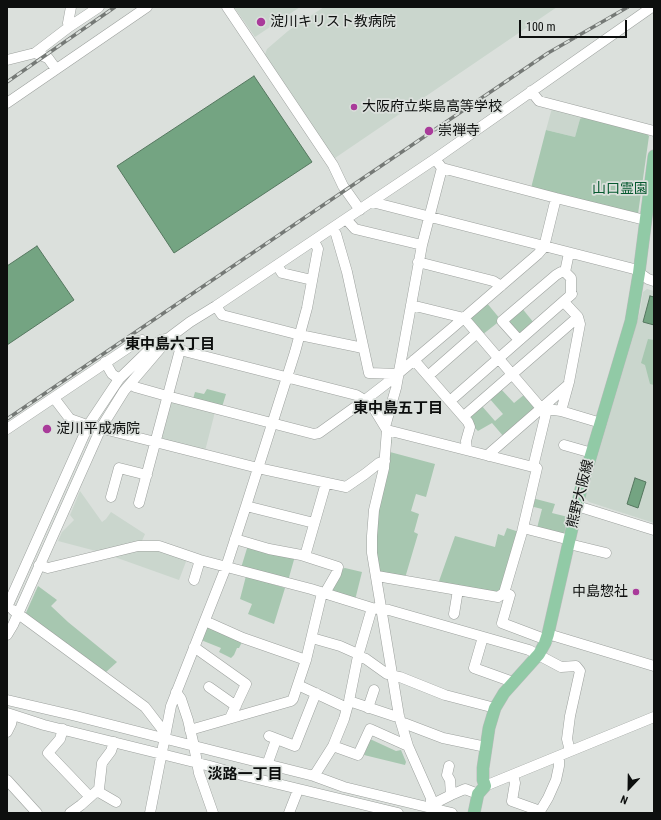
<!DOCTYPE html>
<meta charset="utf-8">
<style>
body{margin:0}
#map{position:relative;width:661px;height:820px;overflow:hidden;background:#dbe0dc;font-family:"Roboto Condensed",sans-serif}
canvas{display:block}
.frame{position:absolute;inset:0;border:8px solid #0d0f0e;pointer-events:none}
.north{position:absolute;left:609px;top:768px;width:40px;height:40px;-webkit-text-stroke:3px #dbe0dc;paint-order:stroke;rotate:202deg;font-size:11px;font-weight:700;line-height:16px;text-align:center;color:#0d0f0e}
.north::after{content:'';display:block;margin:auto;width:14px;height:18px;background:#0d0f0e;clip-path:polygon(50% 0,100% 100%,50% 72%,0 100%)}
.scale{position:absolute;left:519px;top:20px;width:108px;height:18px;box-sizing:border-box;border:2px solid #0d0f0e;border-top:0;padding-left:5px;font-size:12px;line-height:14px;white-space:nowrap;color:#0d0f0e;-webkit-text-stroke:3px #dbe0dc;paint-order:stroke}
</style>
<div id="map">
<canvas width="661" height="820"></canvas>
<div class="frame"></div>
<div class="north">N</div>
<div class="scale">100 m</div>
</div>
<script>
const context = document.querySelector('canvas').getContext('2d');
context.lineJoin = 'round';
function paint(path, color) {
  context.fillStyle = color;
  context.fill(path, 'evenodd');
}
function toPath(rows) {
  const path = new Path2D();
  for (const r of rows) {
    path.moveTo(r[0], r[1]);
    for (let i = 2; i < r.length; i += 2) path.lineTo(r[i], r[i + 1]);
  }
  return path;
}
function trace(path, color, width, dash) {
  context.strokeStyle = color;
  context.lineWidth = width;
  context.lineCap = dash ? 'butt' : 'round';
  context.setLineDash(dash || []);
  context.stroke(path);
}
function drawText(font, color, halo, rows, align = 'center') {
  context.font = font + ' "Roboto Condensed","Noto Sans JP",sans-serif';
  context.lineWidth = 3.5;
  context.setLineDash([]);
  context.textBaseline = 'middle';
  context.strokeStyle = halo;
  context.fillStyle = color;
  for (const [text, x, y, turn = 0] of rows) {
    context.save();
    context.translate(x, y);
    context.rotate((+turn || 0) * Math.PI / 180);
    context.textAlign = isNaN(turn) ? turn : align;
    if (halo) context.strokeText(text, 0, 0);
    context.fillText(text, 0, 0);
    context.restore();
  }
}
const built = toPath([
 [234,7,300,7,255,37],
 [324,7,557,7,335,158,333,158,264,57,267,49,288,31],
 [552,108,584,117,580,119,575,137,546,130],
 [647,289,654,291,654,523,589,502,585,498,632,340,640,311,643,292],
 [172,401,215,412,205,451,162,440,160,437,168,403],
 [80,491,102,522,106,519,111,512,145,534,141,543,96,551,58,541,62,532,74,520,70,515],
 [151,548,187,559,179,580,109,555]
]);
const green = toPath([
 [584,117,645,133,649,136,638,214,531,188,546,130,575,137,580,119],
 [486,302,501,320,482,335,470,321,470,316],
 [521,307,534,323,520,335,507,320],
 [648,339,654,340,654,385,650,384,645,365,641,363],
 [500,388,514,403,525,394,535,406,535,410,504,437,492,423,478,431,472,425,469,416,481,405,495,421,503,414,489,398],
 [207,389,226,394,222,407,193,399,195,392,204,394],
 [389,439,392,440,388,456,390,452,435,464,426,497,416,494,411,511,419,514,414,532,418,534,405,578,378,573,374,538],
 [532,498,555,504,552,513,568,517,564,535,537,528,542,509,530,506],
 [507,528,519,532,498,595,438,584,455,536,495,547,498,534,504,536],
 [248,545,295,556,288,581,241,568],
 [345,568,362,572,355,600,331,590,341,569],
 [246,576,285,588,274,624,248,614,252,604,240,599],
 [38,586,57,600,51,606,68,622,117,662,105,673,25,615],
 [207,624,243,640,239,648,237,648,234,655,231,658,219,652,221,648,201,640],
 [370,739,396,751,401,750,406,762,405,765,364,755]
]);
const water = toPath([
 [254,76,312,162,174,253,117,166,254,76],
 [37,246,74,300,7,345,7,266,37,246],
 [650,296,654,297,654,325,643,322,650,296],
 [635,478,646,482,638,508,627,504,635,478]
]);
const minor = toPath([
 [227,7,333,165,343,186,360,210],
 [69,27,99,7],
 [35,53,48,58,56,69],
 [7,60,35,53,69,27,68,23,71,7],
 [531,91,539,101,654,131],
 [7,103,147,7],
 [556,198,645,220],
 [372,202,634,269,648,279,654,281],
 [346,219,355,229,422,245],
 [332,228,336,234,347,272,369,373,398,374],
 [418,262,493,281,501,286],
 [277,265,282,273,312,280],
 [411,305,464,318,541,408,561,411,601,423],
 [216,306,222,315,300,335,363,348],
 [170,337,180,350,356,395,371,404,385,427],
 [519,340,502,321,556,275,561,272,565,272],
 [414,360,468,422,470,427,466,441,467,450],
 [105,362,112,374,119,379],
 [428,376,477,333],
 [130,384,135,387,167,396,314,434,319,433,365,400,387,383,451,329,538,254,544,247,556,198,442,168,435,159],
 [54,398,70,419,84,424,258,468,346,487,365,474,379,463,385,461],
 [450,401,572,294,571,293,571,278,565,272,569,253],
 [561,411,569,382,580,324,578,317,564,302],
 [464,416,578,317],
 [7,429,138,341,142,340,156,351],
 [387,430,537,468,522,532,504,593],
 [564,445,592,453],
 [489,456,490,453,568,385],
 [533,467,547,409],
 [111,497,119,468,147,475],
 [139,503,180,350],
 [246,506,314,523],
 [577,506,654,530],
 [523,528,570,540],
 [235,539,269,549,301,555,338,567,336,574,325,593],
 [569,544,606,553],
 [305,556,326,483],
 [39,565,48,568,138,546,159,546,200,560,311,589,372,608,389,610,529,650,561,667,576,666,580,671,570,716,567,739,570,751],
 [377,576,498,597,504,593,510,595,502,623,547,640],
 [194,580,200,560],
 [7,607,89,424,119,379,152,347,161,340,166,339],
 [13,610,145,707,165,733],
 [454,614,458,590],
 [205,621,243,638,306,660],
 [548,634,654,666],
 [7,635,13,625,101,428,124,391,170,337,190,322,216,306,435,159,652,7],
 [483,637,474,668,513,682],
 [312,638,340,646,358,654],
 [194,647,246,684,230,718],
 [358,656,366,659,387,674,400,677,445,695,495,708],
 [298,685,347,708],
 [209,687,236,706],
 [176,692,181,699,188,720,194,746,199,773,213,813],
 [7,700,76,716,214,751,314,776,344,787,452,813],
 [349,701,394,716,399,716],
 [368,708,374,690],
 [7,713,44,725,210,766,245,776,398,813],
 [401,722,443,738,486,747],
 [63,729,60,739,48,753,90,797],
 [190,730,291,701,293,699,306,660,322,593],
 [7,732,11,724,13,715],
 [269,736,295,746,316,693],
 [333,746,358,755,370,729,408,746],
 [267,765,276,740],
 [513,775,515,783,512,801,540,811],
 [314,776,333,746,344,719,349,701,358,656,372,608],
 [7,780,37,813],
 [485,786,654,717],
 [97,791,116,802],
 [451,795,465,789,478,794],
 [431,808,431,798,408,746,399,716,372,553,372,536,374,510,384,468,387,430,385,427,396,388,422,245,442,168],
 [431,808,437,802,451,795,450,780,447,775,449,766],
 [70,813,81,805,99,789,102,763,111,751,114,742],
 [150,813,171,706,226,567,246,506,295,352,307,308,317,254,318,249,314,241],
 [289,813,298,790],
 [539,813,548,798,556,780,559,766,559,756]
]);
const major = toPath([
 [474,813,478,794,485,786,483,780,483,768,489,728,495,708,504,693,539,654,545,643,548,634,581,489,631,321,639,273,654,156]
]);
const rail = toPath([
 [7,82,115,7],
 [7,419,548,53,628,7]
]);
const markers = [
 [261,22,5,"#a93b9a"],
 [354,107,4,"#a93b9a"],
 [429,131,5,"#a93b9a"],
 [47,429,5,"#a93b9a"],
 [636,592,4,"#a93b9a"]
];
const poiNames = [
 ["淀川キリスト教病院",270,22],
 ["大阪府立柴島高等学校",362,107],
 ["崇禅寺",438,131],
 ["淀川平成病院",56,429],
 ["中島惣社",628,592,"right"]
];
const parkNames = [
 ["山口霊園",620,189]
];
const streetNames = [
 ["熊野大阪線",581,494,-76]
];
const neighbourhoodNames = [
 ["東中島六丁目",170,345],
 ["東中島五丁目",398,409],
 ["淡路一丁目",245,775]
];
paint(built, '#cad6cd');
paint(green, '#a7c7b0');
paint(water, '#74a482');
trace(water, '#55775f', 1);
trace(minor, '#9da19e', 11);
trace(major, '#bbbcbc', 13);
trace(minor, '#fff', 10);
trace(major, '#91caa6', 12);
trace(rail, '#757976', 3.5);
trace(rail, '#dbe0dc', 2, [6]);
for (const [x, y, r, color] of markers) {
  const dot = new Path2D();
  dot.arc(x, y, r, 0, 2 * Math.PI);
  context.fillStyle = color;
  context.fill(dot);
  trace(dot, '#dbe0dc', 1.5);
}
drawText('14px', '#0d0f0e', '#dbe0dc', poiNames, 'left');
drawText('14px', '#06592f', '#dbe0dc', parkNames);
drawText('14px', '#0d0f0e', '#dbe0dc', streetNames);
drawText('bold 15px', '#0d0f0e', '#dbe0dc', neighbourhoodNames);
</script>
